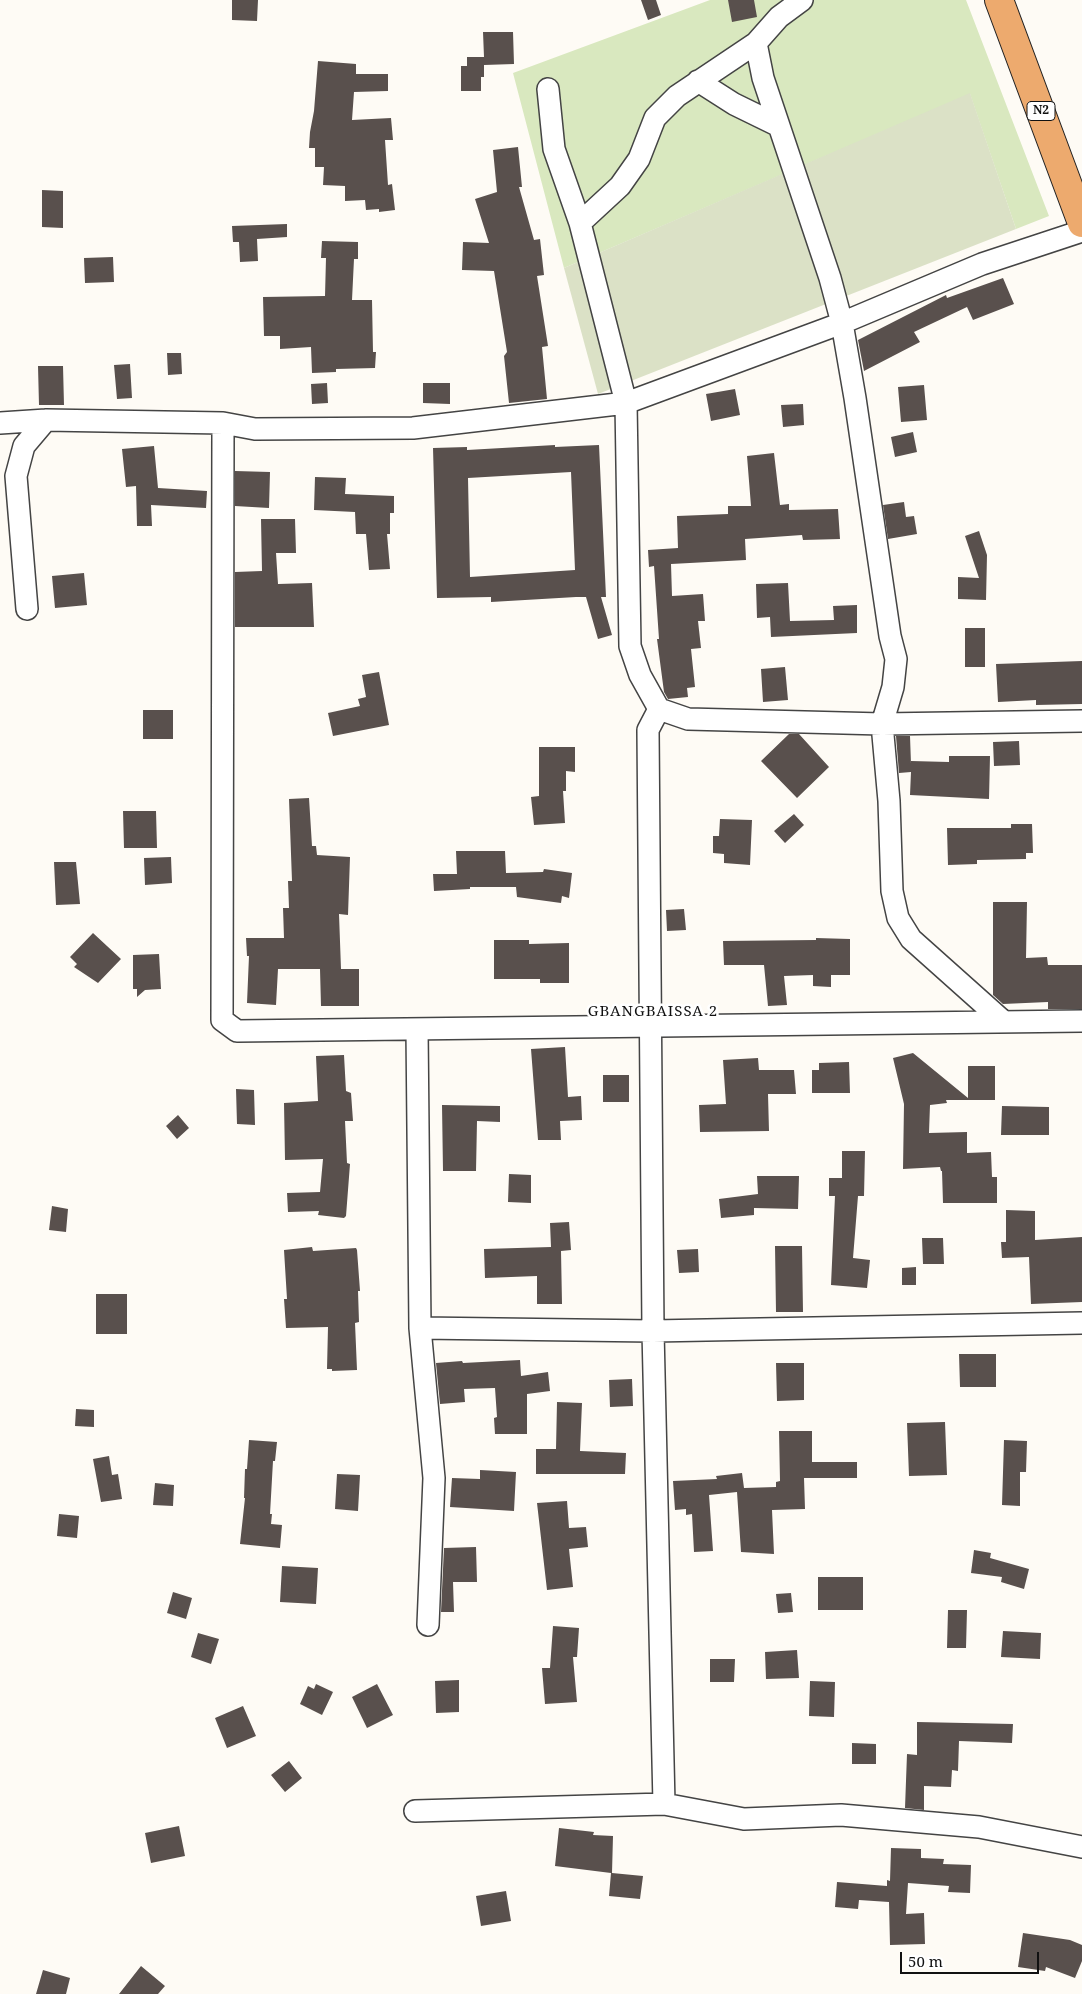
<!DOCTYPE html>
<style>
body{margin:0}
#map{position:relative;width:1082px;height:1994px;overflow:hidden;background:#fefbf5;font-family:"Noto Serif",serif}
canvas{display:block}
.scale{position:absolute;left:900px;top:1952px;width:139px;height:22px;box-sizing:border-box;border:2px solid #111;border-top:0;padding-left:6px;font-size:15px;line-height:18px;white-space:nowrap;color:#111;-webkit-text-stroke:4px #fff;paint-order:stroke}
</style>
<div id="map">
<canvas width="1082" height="1994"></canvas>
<div class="scale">50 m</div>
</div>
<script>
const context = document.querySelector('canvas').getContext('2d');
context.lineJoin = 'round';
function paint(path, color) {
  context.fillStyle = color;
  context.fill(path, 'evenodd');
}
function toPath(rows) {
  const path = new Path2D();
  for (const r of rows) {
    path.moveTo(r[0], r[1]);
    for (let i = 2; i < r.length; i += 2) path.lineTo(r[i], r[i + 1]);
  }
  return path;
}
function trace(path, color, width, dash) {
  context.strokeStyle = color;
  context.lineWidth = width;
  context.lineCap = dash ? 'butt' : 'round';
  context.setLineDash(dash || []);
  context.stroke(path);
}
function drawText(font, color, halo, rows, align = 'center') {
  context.font = font + ' "Noto Serif",serif';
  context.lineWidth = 5;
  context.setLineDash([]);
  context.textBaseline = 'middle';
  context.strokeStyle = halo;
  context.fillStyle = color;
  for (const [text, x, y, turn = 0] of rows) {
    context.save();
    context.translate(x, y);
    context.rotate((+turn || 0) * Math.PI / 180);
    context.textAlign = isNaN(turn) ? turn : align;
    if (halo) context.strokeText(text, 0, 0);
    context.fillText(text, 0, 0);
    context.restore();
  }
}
const green = toPath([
 [710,0,966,0,1049,216,1016,229,970,94,564,268,513,73]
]);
const cemetery = toPath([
 [970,93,1016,229,598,394,564,268]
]);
const building = toPath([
 [232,0,258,0,257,21,232,20],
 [641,0,656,0,661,15,648,20],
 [728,0,754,0,757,17,732,22],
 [483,32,513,32,514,64,484,65,484,77,481,77,481,91,461,91,461,66,467,66,467,57,484,57],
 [318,61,356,64,356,74,388,74,388,91,354,92,352,120,391,118,393,140,385,140,388,185,392,184,395,210,379,212,379,209,366,210,365,200,345,201,345,186,323,185,324,167,315,167,315,148,309,148,310,132,314,111],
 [518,147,522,187,519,187,534,240,540,239,544,275,537,276,548,346,542,347,547,399,509,403,504,356,507,352,494,271,462,270,463,242,489,243,475,199,497,192,493,150],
 [42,190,63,191,63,228,42,227],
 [287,224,287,237,257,239,258,261,240,262,239,242,233,242,232,226],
 [322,241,358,242,358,259,354,259,352,300,372,300,373,352,376,352,375,368,336,369,336,372,312,373,311,347,280,349,280,336,264,336,263,297,325,296,326,258,321,258],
 [113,257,114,282,85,283,84,258],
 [1003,278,1014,304,973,320,967,307,914,332,920,342,864,371,858,340,946,295,947,298],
 [167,353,181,353,182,374,168,375],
 [130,364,132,398,117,399,114,365],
 [38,366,63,366,64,405,39,405],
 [327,383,328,403,312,404,311,384],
 [423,383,450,383,450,404,423,403],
 [924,385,927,420,901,422,898,387],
 [735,389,740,415,711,421,706,394],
 [803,404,804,425,783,427,781,405],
 [913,432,917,452,895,457,891,437],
 [555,445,555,447,599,445,606,597,601,597,612,635,598,639,586,597,576,597,491,602,491,597,437,598,433,448,467,447,467,450],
 [571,472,575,570,470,577,468,478],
 [154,446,158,488,207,491,206,508,151,505,152,526,137,526,136,486,126,487,122,449],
 [774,453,780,505,789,504,789,510,838,509,840,539,803,540,802,535,745,539,746,560,671,564,672,596,703,594,705,621,698,621,701,648,691,649,695,687,687,688,688,697,668,699,664,692,657,639,659,639,654,566,649,567,648,550,678,548,677,516,728,514,728,506,751,506,747,456],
 [235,471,270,472,269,508,235,506],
 [315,477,346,478,345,494,394,496,394,513,390,513,390,534,387,534,390,569,369,570,366,534,356,534,355,512,314,510],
 [904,502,906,517,914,516,917,534,888,539,883,505],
 [261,519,295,519,296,553,276,553,278,584,312,583,314,627,235,627,235,572,262,571],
 [979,531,987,555,986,600,958,599,958,577,979,578,965,536],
 [84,573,87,605,55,608,52,576],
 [788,583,790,621,834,620,833,606,857,605,857,633,771,637,770,617,757,618,756,584],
 [965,628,985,628,985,667,965,667],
 [1082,661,1082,704,1036,705,1036,700,998,702,996,664],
 [785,667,788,700,763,702,761,669],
 [379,672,389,725,333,736,328,713,360,706,358,699,366,697,362,675],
 [143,710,173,710,173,739,143,739],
 [789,734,799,734,829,767,797,798,761,761],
 [896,736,910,736,911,764,911,761,949,762,949,756,990,756,989,799,910,795,911,772,899,773],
 [1019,741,1020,765,994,766,993,742],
 [539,747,575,747,575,772,566,771,566,791,563,791,565,823,534,825,531,797,539,796],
 [309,798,312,846,316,846,317,855,350,857,348,915,339,914,341,969,359,969,359,1006,321,1006,320,969,278,969,276,1005,247,1003,249,956,247,956,246,938,284,938,283,908,289,908,288,881,292,881,289,799],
 [123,811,156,811,157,848,124,848],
 [794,814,804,825,785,843,774,831],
 [720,819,752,820,750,865,724,863,724,854,713,853,713,836,719,836],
 [1011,824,1032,824,1033,853,1026,853,1026,859,977,860,977,864,948,865,947,828,1011,828],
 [456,851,505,851,506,873,543,872,544,869,572,873,569,898,562,896,561,903,517,897,516,887,470,887,470,889,434,891,433,874,457,874],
 [171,857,172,883,145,885,144,858],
 [54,862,76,862,80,904,56,905],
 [993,902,1027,902,1026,958,1047,957,1048,965,1082,965,1082,1009,1048,1009,1048,1002,1003,1004,993,995],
 [684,909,686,930,667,931,666,910],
 [93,933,121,959,98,983,74,967,77,964,70,957],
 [816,938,850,939,850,975,831,975,831,987,813,986,813,975,784,976,787,1005,768,1006,764,965,724,965,723,941,816,940],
 [494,940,529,940,529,944,569,943,569,983,540,983,540,979,494,979],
 [159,954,161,989,145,990,137,997,137,989,133,989,133,955],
 [565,1047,568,1097,581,1096,582,1120,560,1121,561,1140,538,1140,531,1049],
 [913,1053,968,1098,968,1066,995,1066,995,1100,946,1100,947,1103,930,1105,929,1133,967,1132,967,1153,991,1152,992,1177,997,1177,997,1203,943,1203,942,1171,941,1171,940,1167,903,1169,904,1104,893,1058],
 [344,1055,346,1091,351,1093,353,1121,345,1121,347,1163,350,1164,346,1216,344,1218,318,1215,319,1211,288,1212,287,1193,320,1192,323,1159,285,1160,284,1103,318,1101,316,1056],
 [758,1058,759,1070,794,1070,796,1094,768,1094,769,1131,700,1132,699,1105,726,1104,723,1060],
 [849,1062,850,1093,812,1093,812,1070,819,1070,819,1063],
 [603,1075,629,1075,629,1102,603,1102],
 [236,1089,254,1090,255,1125,237,1124],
 [442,1105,500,1106,500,1122,477,1121,476,1171,443,1171],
 [1002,1106,1049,1107,1049,1135,1001,1135],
 [178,1115,189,1128,177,1139,166,1126],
 [842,1151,865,1151,864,1196,858,1196,853,1258,870,1260,867,1288,831,1285,835,1196,829,1196,829,1178,842,1178],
 [509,1174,531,1175,531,1203,508,1202],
 [757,1176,799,1176,798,1209,754,1208,754,1215,721,1218,719,1199,758,1194],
 [52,1206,68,1209,66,1232,49,1230],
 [1006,1210,1035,1211,1035,1240,1082,1237,1082,1302,1031,1304,1029,1257,1002,1258,1001,1242,1006,1242],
 [569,1222,571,1250,561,1251,562,1304,537,1304,537,1276,485,1278,484,1249,551,1247,550,1223],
 [922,1238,943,1238,944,1264,923,1264],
 [775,1246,802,1246,803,1312,776,1312],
 [312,1247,313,1251,356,1248,357,1250,360,1291,358,1291,359,1322,355,1323,357,1370,332,1371,332,1369,327,1369,328,1327,286,1328,284,1299,287,1299,284,1250],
 [698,1249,699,1272,679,1273,677,1250],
 [916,1267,916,1285,902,1285,902,1268],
 [96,1294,127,1294,127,1334,96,1334],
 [959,1354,996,1354,996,1387,960,1387],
 [520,1360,521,1376,548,1372,550,1391,527,1394,527,1434,495,1434,494,1418,497,1417,495,1388,464,1389,465,1402,440,1404,436,1363,462,1361,463,1363],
 [776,1363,804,1363,804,1400,777,1401],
 [632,1379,633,1406,610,1407,609,1380],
 [557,1402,582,1403,580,1451,626,1453,625,1474,536,1474,536,1449,556,1449],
 [76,1409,94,1410,94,1427,75,1426],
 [945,1422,947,1475,909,1476,907,1423],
 [779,1431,812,1431,812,1462,857,1462,857,1478,804,1478,805,1509,772,1510,774,1554,741,1552,737,1492,709,1495,713,1551,694,1552,692,1514,686,1515,686,1509,675,1510,673,1481,717,1479,716,1476,742,1473,744,1488,776,1487,776,1482,780,1481],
 [249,1440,277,1442,275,1461,273,1461,270,1514,272,1514,271,1524,282,1525,280,1548,240,1544,245,1498,244,1498,245,1469,247,1469],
 [1004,1440,1027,1441,1026,1472,1020,1472,1020,1506,1002,1505],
 [109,1456,112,1475,118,1474,122,1499,101,1502,93,1459],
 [480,1470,516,1472,514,1511,450,1507,452,1478,480,1479],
 [337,1474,360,1475,358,1511,335,1509],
 [155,1483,174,1485,173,1506,153,1505],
 [567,1501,569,1528,586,1527,588,1547,569,1549,573,1587,547,1590,537,1503],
 [59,1514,79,1516,77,1538,57,1536],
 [476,1547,477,1582,453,1582,454,1612,441,1612,444,1548],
 [974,1550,991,1553,990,1558,1029,1569,1024,1589,1001,1582,1002,1577,971,1573],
 [282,1566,318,1568,316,1604,280,1602],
 [818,1577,863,1577,863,1610,818,1610],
 [173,1592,192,1598,186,1619,167,1613],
 [791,1593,793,1612,778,1613,776,1594],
 [948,1610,967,1610,966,1648,947,1648],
 [553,1626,579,1628,577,1657,573,1657,577,1702,545,1704,542,1668,550,1668],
 [1003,1631,1041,1633,1040,1659,1001,1657],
 [198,1633,219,1639,211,1664,191,1657],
 [797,1650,799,1678,766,1679,765,1652],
 [710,1659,735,1659,734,1682,710,1682],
 [459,1680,459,1712,436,1713,435,1681],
 [810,1681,835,1682,834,1717,809,1716],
 [316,1684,333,1692,322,1715,300,1704,308,1686,314,1689],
 [377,1684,393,1715,367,1728,352,1697],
 [243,1706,256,1736,227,1748,215,1718],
 [917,1722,1013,1724,1012,1743,959,1741,958,1771,952,1770,951,1787,924,1786,924,1810,905,1808,907,1754,917,1755],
 [852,1743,876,1744,876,1764,852,1764],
 [289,1761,302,1778,285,1792,271,1775],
 [179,1826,185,1856,151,1863,145,1833],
 [559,1828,594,1832,593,1835,613,1836,612,1873,643,1876,640,1899,609,1896,611,1873,555,1866],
 [891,1848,921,1849,921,1858,944,1859,943,1864,971,1865,970,1893,948,1892,949,1886,908,1883,906,1914,924,1913,925,1944,890,1945,889,1902,859,1900,858,1909,835,1907,837,1882,887,1886,887,1880,890,1881],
 [506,1891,511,1921,481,1926,476,1896],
 [1023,1933,1070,1940,1082,1945,1082,1961,1075,1978,1046,1967,1045,1971,1018,1967],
 [141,1966,165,1986,158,1994,119,1994],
 [43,1970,70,1978,66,1994,36,1994]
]);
const minor = toPath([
 [756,43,763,78,830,278,842,323,855,398,890,636,896,659,893,687,882,724,889,801,892,891,898,918,911,939,1004,1022],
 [698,81,734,104,779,126],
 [548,89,554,149,580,223,626,403,630,646,640,675,659,709,688,719,882,724,1082,721],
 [580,223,620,186,639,159,655,118,677,96,756,43,779,17,802,0],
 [0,423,46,420,223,423,255,429,413,428,626,403,842,323,982,264,1082,231],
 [223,423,222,1020,237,1031,1082,1021],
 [27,609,16,476,24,446,46,420],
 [659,709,648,730,653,1331,664,1804],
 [417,1029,420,1328,434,1478,428,1625],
 [420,1328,653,1331,1082,1323],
 [415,1811,664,1804,744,1819,841,1815,979,1827,1082,1847]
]);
const trunk = toPath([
 [999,0,1082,223]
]);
const shields = [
 [1041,111,28]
];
const shieldNames = [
 ["N2",1041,111]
];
const neighbourhoodNames = [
 ["GBANGBAISSA 2",653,1012]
];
paint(green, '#d9e8bf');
paint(cemetery, '#dbe1c6');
paint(building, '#59504d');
trace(minor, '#444', 24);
trace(trunk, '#222', 30);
trace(minor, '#fff', 21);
trace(trunk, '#edaa6e', 28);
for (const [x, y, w] of shields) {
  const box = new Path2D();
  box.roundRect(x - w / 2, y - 9.5, w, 19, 4);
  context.fillStyle = '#fff';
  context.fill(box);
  trace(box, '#111', 1);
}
drawText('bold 12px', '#111', null, shieldNames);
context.letterSpacing = '1px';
drawText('15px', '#111', '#fff', neighbourhoodNames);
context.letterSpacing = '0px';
</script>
